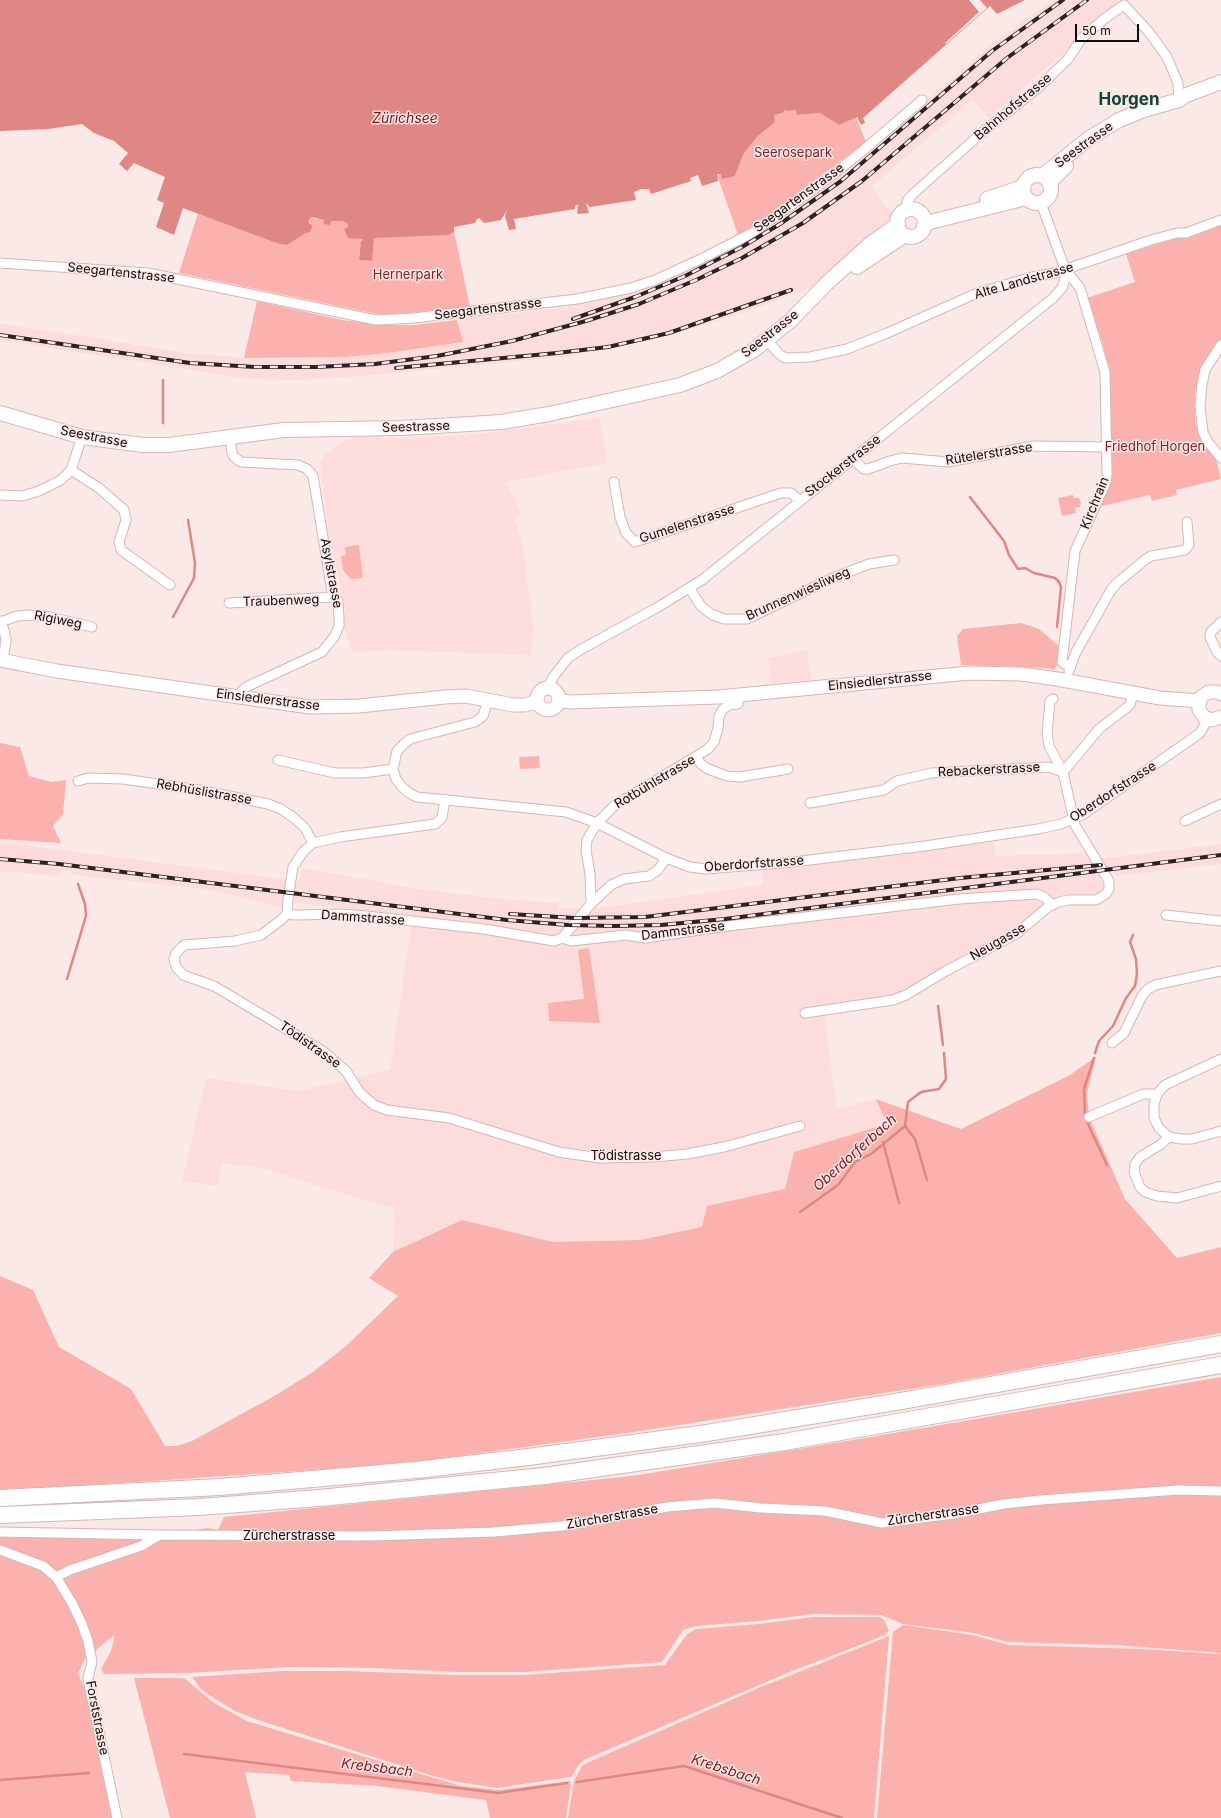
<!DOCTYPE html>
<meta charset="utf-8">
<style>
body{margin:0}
#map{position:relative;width:1221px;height:1818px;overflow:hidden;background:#fbe9e8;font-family:Inter,sans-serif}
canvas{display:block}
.scale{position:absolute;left:1075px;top:24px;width:64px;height:18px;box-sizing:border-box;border:2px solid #130a09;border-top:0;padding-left:5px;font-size:12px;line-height:14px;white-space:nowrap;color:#130a09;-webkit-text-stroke:3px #fbe9e8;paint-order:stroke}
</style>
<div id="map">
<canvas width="1221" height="1818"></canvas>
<div class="scale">50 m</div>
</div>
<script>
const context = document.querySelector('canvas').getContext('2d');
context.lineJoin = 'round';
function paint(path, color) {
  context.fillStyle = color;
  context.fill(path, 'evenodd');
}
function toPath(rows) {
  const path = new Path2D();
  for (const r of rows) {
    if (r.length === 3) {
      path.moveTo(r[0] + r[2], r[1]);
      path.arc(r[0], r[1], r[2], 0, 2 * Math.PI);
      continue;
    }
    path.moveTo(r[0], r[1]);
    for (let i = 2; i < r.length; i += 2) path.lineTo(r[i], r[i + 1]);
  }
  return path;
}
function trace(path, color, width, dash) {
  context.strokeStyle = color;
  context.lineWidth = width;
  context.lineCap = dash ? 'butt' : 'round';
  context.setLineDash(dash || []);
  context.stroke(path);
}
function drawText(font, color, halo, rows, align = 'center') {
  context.font = font + ' Inter,sans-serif';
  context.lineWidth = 3;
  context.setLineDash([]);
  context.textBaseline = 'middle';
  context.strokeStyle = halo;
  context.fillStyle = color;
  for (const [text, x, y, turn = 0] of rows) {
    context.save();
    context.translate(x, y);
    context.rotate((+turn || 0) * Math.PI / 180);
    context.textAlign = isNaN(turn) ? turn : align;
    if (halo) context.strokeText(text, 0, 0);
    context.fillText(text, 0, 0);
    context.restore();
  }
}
const built = toPath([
 [1053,0,1124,0,989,118,972,100,872,186,893,216,814,286,760,307,674,334,561,358,560,357,374,375,300,380,250,379,224,375,0,340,0,323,192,354,272,359,345,357,388,353,463,343,457,319,554,309,631,293,651,286,712,259,739,244,832,184,831,181,879,141,882,144,893,131,984,50],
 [599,418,607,463,506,482,522,515,513,518,521,537,528,585,533,626,531,655,389,650,355,652,352,650,344,629,345,607,328,530,320,462,326,454,347,439,357,437,403,438,476,434],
 [807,650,811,680,771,683,768,658],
 [0,842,299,881,303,868,412,888,501,899,558,903,559,908,598,908,763,885,761,869,954,844,955,846,993,842,995,856,1087,853,1092,860,1221,844,1221,864,1116,876,1116,872,1100,874,1099,879,1105,884,1100,892,1091,894,1060,898,1055,908,1044,915,1022,935,977,957,904,1001,824,1013,837,1109,876,1099,887,1124,794,1152,785,1189,707,1206,703,1227,640,1240,553,1242,462,1220,393,1252,394,1209,254,1166,222,1164,218,1186,182,1181,206,1078,299,1091,390,1070,412,916,300,903,279,907,206,889,74,875,71,871,63,870,60,876,0,871]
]);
const green = toPath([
 [783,110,788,111,796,110,798,115,820,113,839,125,856,117,866,142,751,228,738,235,717,175,721,174,735,176,743,155,757,137,775,122,773,115,782,113],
 [198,213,279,244,287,245,308,232,313,225,308,221,311,217,315,219,343,221,348,224,347,228,358,238,363,239,363,241,361,241,359,260,371,261,373,238,454,231,470,307,387,315,377,314,179,273],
 [1221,224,1221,340,1208,359,1195,391,1195,422,1204,444,1216,458,1221,479,1176,490,1177,495,1152,501,1150,495,1098,507,1110,474,1108,377,1103,344,1087,298,1135,282,1126,254],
 [257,301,342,320,385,325,414,325,457,320,463,342,388,353,345,357,244,358],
 [1073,495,1073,498,1079,498,1081,503,1080,507,1075,508,1076,513,1062,516,1058,498],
 [359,545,363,578,351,579,343,570,341,556,346,555,345,547],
 [1021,623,1039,629,1060,647,1058,664,1054,670,1046,668,961,665,957,636,963,629],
 [0,743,20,747,29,776,52,782,66,780,63,814,53,826,61,843,0,839],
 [539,756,540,768,520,769,519,757],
 [589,948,600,1023,549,1021,548,1003,584,999,578,950],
 [1096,1057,1087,1093,1089,1117,1125,1199,1177,1258,1221,1247,1221,1333,942,1384,634,1432,401,1464,48,1488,0,1489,0,1276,33,1290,59,1347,131,1389,165,1446,177,1446,192,1441,276,1395,313,1372,346,1346,398,1296,369,1278,393,1252,462,1220,553,1242,640,1240,702,1227,707,1206,785,1189,794,1152,887,1124,876,1099,961,1129,1068,1076],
 [1221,1377,1221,1653,1115,1645,1008,1642,974,1633,903,1624,881,1615,813,1614,758,1621,696,1626,683,1630,662,1662,523,1672,456,1672,372,1668,289,1667,188,1673,104,1674,101,1669,111,1651,114,1640,114,1635,85,1659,78,1673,87,1694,104,1772,108,1797,114,1818,0,1818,0,1537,130,1539,208,1528,218,1530,224,1517,632,1476,841,1442],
 [813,1617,880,1617,884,1620,889,1631,886,1634,868,1642,792,1671,586,1759,579,1764,572,1776,570,1777,497,1788,458,1782,433,1776,258,1720,235,1711,209,1695,201,1689,192,1677,282,1671,348,1671,456,1675,523,1675,665,1665,687,1634,696,1629,758,1624],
 [903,1625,973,1635,1009,1645,1141,1649,1221,1654,1221,1818,877,1818,893,1632],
 [889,1636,874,1818,568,1818,574,1781,582,1766,589,1762,761,1687],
 [134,1678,184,1678,214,1703,247,1721,461,1786,499,1790,570,1781,571,1784,566,1818,490,1818,486,1800,377,1786,291,1781,289,1775,245,1772,256,1818,170,1818]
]);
const water = toPath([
 [0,0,1025,0,997,14,990,6,863,118,865,123,861,125,857,117,839,125,820,113,797,115,796,110,788,111,785,110,782,113,774,115,775,122,757,137,743,155,735,176,722,179,721,174,717,174,718,181,702,186,698,175,690,178,691,181,651,194,649,189,641,189,634,192,636,200,590,207,586,203,589,213,577,214,578,204,575,206,575,209,514,219,516,229,509,230,505,216,507,210,501,220,484,223,479,218,477,219,475,223,454,227,454,232,448,235,374,238,372,261,359,260,361,241,363,241,363,239,348,238,344,229,347,228,348,224,343,221,331,221,330,225,324,224,324,220,311,217,308,221,310,224,313,225,310,232,306,233,287,245,279,244,183,208,174,235,156,227,164,203,157,200,165,177,134,163,127,171,119,164,128,153,114,141,94,133,82,124,48,129,0,131]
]);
const pier = toPath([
 [969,0,980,0,987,8,946,44,945,43,979,12]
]);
const stream = toPath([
 [163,423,163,380],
 [970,497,1004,541,1009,555,1018,569,1025,568,1034,573,1055,578,1059,582,1061,587,1057,627],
 [173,617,194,578,195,563,188,520],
 [67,979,86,916,85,904,78,884],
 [938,1006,943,1045],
 [1095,1053,1099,1041,1113,1026,1126,998,1135,986,1137,974,1136,959,1130,942,1133,935],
 [1085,1115,1084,1089,1094,1058],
 [1088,1124,1107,1165],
 [905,1126,915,1139,927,1180],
 [883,1142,899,1203],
 [800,1212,838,1185,855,1162,871,1154,905,1126,908,1102,921,1092,939,1089,946,1079,944,1053],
 [184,1754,498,1793,567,1783],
 [0,1780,89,1773],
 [577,1782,684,1766,842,1818]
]);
const minor = toPath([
 [906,210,907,201,913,194,985,130,1038,88,1068,59,1082,38,1104,19,1124,5,1148,31,1167,57,1178,83,1179,100],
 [0,263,148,273,376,320,414,318,577,299,631,288,655,280,703,258,752,233,821,184,860,153,922,100],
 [1065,269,1080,288,1105,372,1107,474,1106,482,1075,551,1062,662,1070,667],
 [767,340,779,354,785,358,810,357,847,349,885,334,977,293,1032,277,1055,273,1151,240,1177,233,1186,233,1221,220],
 [1221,345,1205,370,1202,385,1200,406,1203,432,1208,442,1221,458],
 [230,437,232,453,234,457,241,462,298,465,307,469,313,476,332,592,334,597,338,601,339,617,339,626,334,637,322,652,246,687,241,692,240,697],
 [854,459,859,465,864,469,868,469,890,461,902,458,948,462,1033,446,1107,447],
 [71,470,99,488,124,510,126,520,119,542,121,550,170,585],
 [614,482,620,517,626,533,635,542,781,493,791,493,799,500],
 [0,495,22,496,39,491,61,480,71,470,82,437],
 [690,589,701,606,711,614,724,619,747,619,835,577,869,564,894,560],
 [229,603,334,597],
 [0,621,4,630,6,640,3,660],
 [1,622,17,616,27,615,50,617,92,627],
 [1221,622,1211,632,1210,637,1217,652,1221,656],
 [1069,671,1076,652,1111,590,1117,583,1146,559,1151,556,1185,550,1189,545,1187,522],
 [548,687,554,676,568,658,580,650,658,607,702,580,1053,298,1062,288,1065,279,1065,269,1041,203],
 [488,701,483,716,475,722,410,739,404,744,397,751,393,769,396,779,402,787,409,793,417,797,566,812,597,823,666,858,690,867,706,869,793,862,925,846,1038,829,1061,824,1082,815,1160,761,1200,733,1208,719],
 [696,757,701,764,708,769,727,776,740,777,788,769],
 [278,760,335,773,363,773,393,769],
 [78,781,88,778,123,779,200,790,268,804,281,809,294,818,305,828,313,843],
 [445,799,442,818,435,824,340,837,313,843,303,852,293,867,288,899,287,914,281,920,261,935,235,941,184,945,176,953,174,959,176,967,183,975,214,986,323,1051,346,1071,360,1093,374,1105,387,1110,449,1118,559,1152,600,1158,654,1157,687,1154,724,1147,800,1126],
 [810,803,884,790,897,781,931,773,1049,767,1063,772,1099,729,1130,705,1133,693],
 [1185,821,1221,804],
 [591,904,590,874,586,850,587,840,597,823,615,805,708,749,714,742,718,728,719,716,723,709,729,705,738,704,739,696],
 [287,914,296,915,339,914,367,916,484,929,554,941,562,938,571,941,626,935,645,938,728,926,959,899,1037,894,1044,897,1053,905],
 [1166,915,1221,921],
 [562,938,591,904,611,885,624,879,649,876,658,870,666,858],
 [805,1013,893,1000,906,995,946,971,1016,934,1048,907,1059,902,1068,900,1096,900,1106,894,1109,889,1109,881,1075,825,1063,772,1049,746,1047,734,1050,701,1053,699],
 [1112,1043,1124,1033,1142,996,1148,989,1155,985,1221,971],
 [1221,1059,1165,1085,1157,1094,1154,1105,1154,1118,1159,1128,1169,1137,1181,1139,1192,1139,1221,1131],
 [1089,1117,1143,1094,1157,1094],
 [1169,1137,1160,1145,1140,1157,1135,1164,1134,1172,1140,1187,1145,1192,1157,1196,1177,1198,1221,1186],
 [0,1532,159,1535,371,1536,494,1532,562,1526,667,1507,715,1503,761,1508,825,1511,882,1523,953,1514,1004,1504,1041,1500,1178,1490,1221,1491],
 [0,1550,43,1566,56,1577],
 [117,1818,89,1684,88,1678,92,1662,88,1641,82,1624,72,1603,56,1577,70,1570,141,1546,158,1536]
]);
const secondary = toPath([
 [0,660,57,671,310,707,359,706,445,697,466,696,513,705,525,705,537,701],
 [548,699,11],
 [1221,694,1217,692,1208,692,1201,697,1199,705,1199,710,1204,717,1212,720,1221,717],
 [560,700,569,702,718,697,969,673,1021,674,1057,679,1160,698,1199,701]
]);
const primary = toPath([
 [1037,189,14],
 [1042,176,1088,139,1119,120,1144,110,1179,100,1184,96,1221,82],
 [1049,183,1066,166],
 [987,199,1023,187],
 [911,223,14],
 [924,226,930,222,1026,198],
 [857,267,905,235],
 [0,413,82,437,143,445,169,445,284,430,400,428,470,424,501,422,549,414,680,385,717,371,738,359,754,350,790,321,826,284,869,245,898,224]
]);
const motorway = toPath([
 [0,1498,220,1487,416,1470,528,1457,707,1433,901,1401,1221,1344],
 [0,1515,199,1507,319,1498,544,1476,784,1442,1221,1365]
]);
const rail = toPath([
 [573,319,635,297,685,276,742,247,780,224,841,181,992,51,1063,0],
 [0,335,190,363,255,367,316,367,375,364,437,356,512,341,586,321,639,304,696,280,742,258,803,223,862,181,1007,58,1087,0],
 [396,368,557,353,608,347,669,333,791,290],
 [0,859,59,864,507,920,568,925,614,926,661,925,725,919,1221,855],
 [510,914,574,918,645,917,960,878,1101,865]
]);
const streetNames = [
 ["Bahnhofstrasse",1013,107,-40],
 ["Seestrasse",1084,145,-36],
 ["Seegartenstrasse",799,198,-36],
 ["Seegartenstrasse",121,273,6],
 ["Alte Landstrasse",1024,281,-16],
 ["Seegartenstrasse",488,309,-7],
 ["Seestrasse",770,334,-38],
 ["Seestrasse",416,427,-2],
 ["Seestrasse",94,437,11],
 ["Rütelerstrasse",989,454,-9],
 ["Stockerstrasse",843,466,-38],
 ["Kirchrain",1095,503,-68],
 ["Gumelenstrasse",687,524,-18],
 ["Asylstrasse",331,573,79],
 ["Brunnenwiesliweg",798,594,-24],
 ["Traubenweg",281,601,-2],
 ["Rigiweg",58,620,11],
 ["Einsiedlerstrasse",880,681,-6],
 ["Einsiedlerstrasse",268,700,7],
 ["Rebackerstrasse",989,770,-3],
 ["Rotbühlstrasse",655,782,-31],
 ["Rebhüslistrasse",204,792,10],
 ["Oberdorfstrasse",1113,792,-33],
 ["Oberdorfstrasse",754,864,-4],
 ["Dammstrasse",363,918,4],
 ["Dammstrasse",683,931,-7],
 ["Neugasse",998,942,-30],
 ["Tödistrasse",310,1045,35],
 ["Tödistrasse",626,1156],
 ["Zürcherstrasse",933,1515,-8],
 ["Zürcherstrasse",612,1517,-10],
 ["Zürcherstrasse",289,1536],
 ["Forststrasse",97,1718,79]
];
const parkNames = [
 ["Seerosepark",793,153],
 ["Hernerpark",408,275],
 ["Friedhof Horgen",1155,447]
];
const waterNames = [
 ["Zürichsee",405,119],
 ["Oberdorferbach",855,1153,-42],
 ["Krebsbach",377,1768,7],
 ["Krebsbach",726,1770,18]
];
const districtNames = [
 ["Horgen",1129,100]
];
paint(built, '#fcdddb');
paint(green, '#fbb1ae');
paint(water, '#df8784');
paint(pier, '#fbe9e8');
trace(stream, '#df8784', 2.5);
trace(minor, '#d3b7b5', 11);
trace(secondary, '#d3b7b5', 15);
trace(primary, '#d3b7b5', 16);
trace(motorway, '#d3b7b5', 18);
trace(minor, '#fff', 9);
trace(secondary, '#fff', 13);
trace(primary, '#fff', 14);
trace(motorway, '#fff', 16);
trace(rail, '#2c2221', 4);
trace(rail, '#fbe9e8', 2.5, [8]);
drawText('13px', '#130a09', '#fbe9e8', streetNames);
drawText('13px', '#871e26', '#fbe9e8', parkNames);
drawText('italic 14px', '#811821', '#fbe9e8', waterNames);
drawText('bold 17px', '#0f4639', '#fbe9e8', districtNames);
</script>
